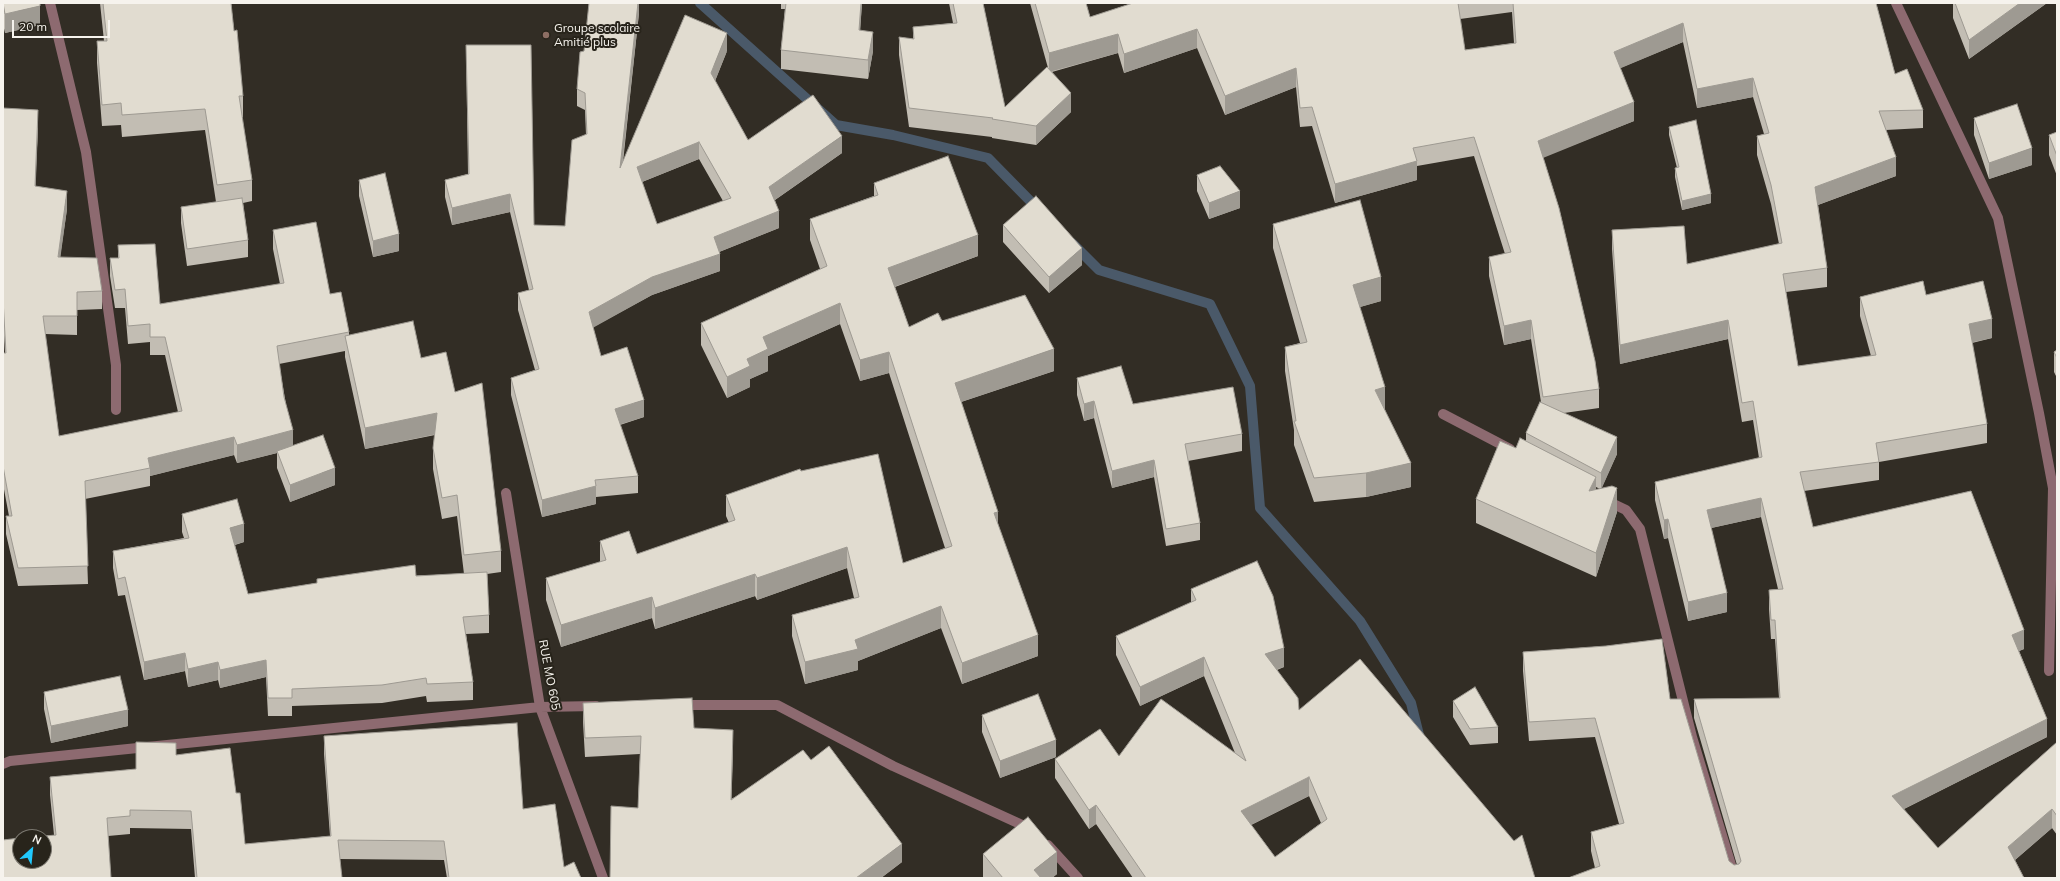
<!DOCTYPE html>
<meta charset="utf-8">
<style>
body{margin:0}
#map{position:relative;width:2060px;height:881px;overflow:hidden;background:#322d25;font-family:Mulish,sans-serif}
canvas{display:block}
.frame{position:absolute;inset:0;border:4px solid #f6f3ed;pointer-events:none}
.north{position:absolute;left:12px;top:829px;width:40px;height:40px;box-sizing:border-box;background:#28241b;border:1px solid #7a776f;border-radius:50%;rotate:27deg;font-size:11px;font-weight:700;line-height:16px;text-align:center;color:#f6f3ed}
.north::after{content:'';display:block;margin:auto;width:14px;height:18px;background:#21c9fd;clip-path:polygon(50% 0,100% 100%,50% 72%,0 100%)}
.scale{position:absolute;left:12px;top:20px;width:98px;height:18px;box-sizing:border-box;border:2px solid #f6f3ed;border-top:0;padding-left:5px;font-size:12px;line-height:14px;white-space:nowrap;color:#f6f3ed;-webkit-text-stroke:3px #28241b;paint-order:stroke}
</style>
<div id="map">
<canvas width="2060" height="881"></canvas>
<div class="frame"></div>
<div class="north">N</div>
<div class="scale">20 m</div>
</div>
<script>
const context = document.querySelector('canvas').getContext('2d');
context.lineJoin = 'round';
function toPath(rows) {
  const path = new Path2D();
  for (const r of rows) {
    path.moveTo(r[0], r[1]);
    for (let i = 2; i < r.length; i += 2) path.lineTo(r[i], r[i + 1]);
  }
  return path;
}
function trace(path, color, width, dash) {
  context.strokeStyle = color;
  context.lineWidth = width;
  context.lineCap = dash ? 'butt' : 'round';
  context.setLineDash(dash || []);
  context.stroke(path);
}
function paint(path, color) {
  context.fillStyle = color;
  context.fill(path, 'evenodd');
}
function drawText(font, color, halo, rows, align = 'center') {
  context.font = font + ' Mulish,sans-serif';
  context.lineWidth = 4;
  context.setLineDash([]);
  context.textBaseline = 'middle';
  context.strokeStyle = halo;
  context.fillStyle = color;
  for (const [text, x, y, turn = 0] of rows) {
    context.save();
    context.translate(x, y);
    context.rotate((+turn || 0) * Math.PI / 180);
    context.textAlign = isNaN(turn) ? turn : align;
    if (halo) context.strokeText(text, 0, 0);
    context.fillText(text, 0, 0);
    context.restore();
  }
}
const stream = toPath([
 [700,3,836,125,893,135,988,158,1040,211],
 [1072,243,1099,270,1210,304,1250,386,1260,508,1360,621,1411,703,1420,739]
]);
const minor = toPath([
 [50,3,86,152,116,365,116,410],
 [1896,3,1998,218,2039,413,2053,488,2049,671],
 [1443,414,1510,449],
 [506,493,540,707,603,878],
 [1605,500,1626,510,1640,529,1692,737,1735,878],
 [680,705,777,705,893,766,1031,829],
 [3,764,10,761,540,707,596,706],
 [1048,845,1078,878]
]);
const wall = toPath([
 [3,3,40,25,5,33,3,24],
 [100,3,231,3,234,31,243,96,243,117,242,117,252,180,252,201,243,203,248,240,248,257,187,266,181,223,181,207,216,202,205,130,122,137,121,125,102,126,97,63,97,41,104,41],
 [639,3,639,13,623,162,727,51,715,81,748,140,842,153,775,200,779,228,719,252,720,271,652,295,593,327,601,356,644,417,620,425,638,476,638,493,596,497,596,504,542,517,511,395,511,378,535,370,518,310,518,293,529,290,510,212,452,225,445,197,445,180,468,174,466,45,534,225,565,226,586,135,585,110,577,106,577,89],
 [699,159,723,201,657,224,642,182],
 [781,3,862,3,860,30,873,51,868,79,781,69,781,50,785,9,781,9],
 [949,3,983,3,1005,107,1047,67,1048,68,1030,3,1086,3,1090,17,1133,3,1876,3,1895,74,1907,69,1923,110,1923,128,1886,130,1896,157,1896,176,1818,205,1827,268,1827,287,1786,292,1798,366,1871,356,1860,316,1860,297,1923,281,1926,295,1983,281,1992,319,1992,338,1972,343,1987,424,1987,443,1879,462,1879,480,1804,491,1813,527,1971,491,2024,630,2024,649,2019,651,2047,719,2047,737,1904,809,1938,848,2057,742,2057,835,2052,828,2015,860,2024,878,1568,878,1595,868,1591,851,1591,832,1619,824,1595,737,1529,741,1523,671,1523,652,1606,646,1662,639,1670,699,1681,699,1729,861,1734,865,1737,865,1694,718,1694,699,1779,698,1775,639,1771,639,1769,609,1769,590,1778,589,1761,517,1711,528,1727,593,1727,612,1688,621,1668,538,1664,539,1655,500,1655,482,1759,458,1753,420,1742,422,1728,339,1620,364,1612,249,1612,230,1684,226,1687,264,1779,244,1771,204,1757,155,1757,136,1764,134,1753,97,1697,108,1683,42,1620,68,1634,102,1634,121,1543,157,1559,208,1595,361,1599,389,1599,408,1564,413,1617,437,1617,454,1601,489,1612,486,1617,488,1617,512,1596,577,1476,523,1476,499,1500,441,1516,448,1520,438,1526,441,1526,433,1540,402,1541,402,1531,339,1504,345,1489,276,1489,257,1505,254,1474,156,1417,166,1417,180,1335,203,1312,126,1300,127,1296,87,1225,115,1197,48,1124,73,1118,53,1052,72,1071,93,1071,112,1036,145,992,138,992,137,909,127,899,55,899,37,913,39,913,27,953,23],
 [1512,12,1514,43,1465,50,1460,19],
 [1596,487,1600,489,1596,490],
 [1953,3,2047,3,1969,59,1953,18],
 [3,108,38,128,35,186,67,209,60,257,102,291,102,309,77,310,77,335,45,334,59,436,178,412,165,355,150,355,150,342,128,344,125,308,115,308,110,276,110,258,118,258,118,245,160,304,280,284,273,249,273,230,330,294,349,332,349,335,421,358,455,392,501,551,501,572,487,574,489,615,489,633,466,634,473,682,473,700,427,702,426,696,382,703,292,706,292,716,268,716,266,677,220,688,218,680,188,687,185,671,144,680,125,595,118,596,113,568,113,551,184,538,182,532,182,514,244,542,235,545,248,594,317,583,317,579,464,574,457,516,442,519,433,469,433,448,435,435,365,449,345,357,345,351,279,364,293,445,335,485,290,502,277,468,277,453,237,463,234,455,150,476,150,486,85,499,88,584,18,586,6,534,6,516,9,516,3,484,3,353,5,353,3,317],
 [1974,118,2032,165,1989,179,1974,135],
 [1669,127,1711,203,1682,210,1675,177,1675,168,1677,168,1669,135],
 [2057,132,2057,176,2049,155,2049,135],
 [1197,175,1240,208,1209,219,1197,191],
 [359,180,399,251,373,257,359,196],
 [874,183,978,256,895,287,909,327,942,321,1054,371,961,402,1038,656,962,684,941,628,858,661,858,670,805,684,792,636,792,615,854,598,847,568,757,600,755,596,655,629,652,618,561,647,546,600,546,578,600,562,600,541,637,554,729,523,726,516,726,495,801,471,903,563,945,548,889,373,860,381,840,324,768,356,768,371,750,379,750,387,727,398,701,345,701,323,820,269,810,240,810,219,874,196],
 [1273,224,1381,301,1360,307,1385,410,1411,487,1366,497,1314,502,1294,445,1294,430,1285,371,1285,347,1300,343,1273,248],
 [1003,225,1082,265,1049,293,1003,242],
 [2057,350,2057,378,2054,372,2054,352],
 [1077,378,1133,404,1242,434,1242,451,1188,461,1200,523,1200,540,1166,546,1154,477,1112,488,1094,418,1084,421,1077,395],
 [1191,589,1284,667,1277,670,1299,710,1535,878,1133,878,1096,824,1089,829,1055,778,1055,759,1119,756,1235,753,1204,676,1140,706,1116,655,1116,636,1191,603],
 [1309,796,1321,823,1275,857,1251,825],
 [44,692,128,726,51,743,44,709],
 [1453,701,1498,727,1498,743,1470,745,1453,717],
 [583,703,694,728,733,749,731,799,811,760,902,862,881,878,610,878,638,808,640,754,585,757,583,722],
 [982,715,1056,757,1000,778,982,732],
 [324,736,523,809,564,867,581,878,447,878,444,860,339,859,342,878,195,878,191,829,130,828,130,834,108,836,3,840,54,835,50,795,50,777,136,769,176,755,236,793,245,844,330,836,324,754],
 [983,854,1057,874,1052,878,984,878,983,877]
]);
const shadedWall = toPath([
 [638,3,639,3,639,13,620,185,620,168],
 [861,3,862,3,859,49,859,30],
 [2020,3,2047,3,1969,59,1969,40],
 [40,6,40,25,5,33,5,14],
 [1683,23,1683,42,1614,71,1614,52],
 [1197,29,1197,48,1124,73,1124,54],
 [873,32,873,51,868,79,868,60],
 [727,33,727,51,711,91,711,73],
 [1118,34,1118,53,1049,72,1049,53],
 [1296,68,1296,87,1225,115,1225,96],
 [1753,78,1753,97,1697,108,1697,89],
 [1071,93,1071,112,1036,145,1036,126],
 [1634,102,1634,121,1538,160,1538,141],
 [38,110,38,128,35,204,35,186],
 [842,136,842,153,769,204,769,187],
 [699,142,699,159,637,184,637,167],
 [2032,148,2032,165,1989,179,1989,163],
 [1896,157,1896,176,1815,206,1815,187],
 [1417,161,1417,180,1335,203,1335,184],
 [67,191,67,209,58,275,58,257],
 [1240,191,1240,208,1209,219,1209,203],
 [510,194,510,212,452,225,452,208],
 [1711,194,1711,203,1682,210,1682,201],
 [779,211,779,228,714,254,714,237],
 [399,234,399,251,373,257,373,241],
 [978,235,978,256,888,289,888,268],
 [1082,248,1082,265,1049,293,1049,277],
 [720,254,720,271,652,295,589,330,589,312,652,277],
 [1381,277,1381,301,1353,309,1353,285],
 [840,303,840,324,768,356,768,371,750,379,750,387,727,398,727,377,747,359,763,337],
 [1992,319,1992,338,1969,343,1969,324],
 [1531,320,1531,339,1504,345,1504,326],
 [1728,320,1728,339,1620,364,1620,345],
 [1054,349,1054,371,955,404,955,383],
 [889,352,889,373,860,381,860,360],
 [1385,387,1385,411,1375,390],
 [644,400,644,417,615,426,615,409],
 [1094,401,1094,418,1084,421,1084,404],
 [437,413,437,434,365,449,365,428],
 [293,430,293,449,277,451,277,453,237,463,237,445],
 [234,437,234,455,150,476,150,468,148,458],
 [1617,437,1617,454,1601,490,1601,473],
 [1154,460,1154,477,1112,488,1112,471],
 [1411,463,1411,487,1366,497,1366,473],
 [335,468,335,485,290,502,290,485],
 [1596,477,1596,501,1589,491],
 [596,486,596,504,542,517,542,500],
 [1617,488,1617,512,1596,577,1596,553],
 [1761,498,1761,517,1707,529,1707,510],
 [998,512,998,533,994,513],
 [1668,519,1668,538,1664,539,1664,520],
 [244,524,244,542,230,546,230,528],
 [847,547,847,568,757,600,757,578],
 [755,574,755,596,655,629,655,608],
 [1727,593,1727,612,1688,621,1688,602],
 [652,597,652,618,561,647,561,625],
 [941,606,941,628,858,661,858,670,805,684,805,662,855,640],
 [2024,630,2024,649,2012,654,2012,635],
 [1038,635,1038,656,962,684,962,663],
 [1284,648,1284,667,1265,673,1265,654],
 [185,653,185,671,144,680,144,662],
 [1204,657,1204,676,1140,706,1140,687],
 [266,660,266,677,220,688,220,670],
 [218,662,218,680,188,687,188,669],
 [128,710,128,726,51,743,51,726],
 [2047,719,2047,737,1892,815,1892,796],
 [733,730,733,749,731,819,731,800],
 [1056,740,1056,757,1000,778,1000,761],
 [1309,777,1309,796,1241,830,1241,811],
 [1096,805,1096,824,1089,829,1089,810],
 [2052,809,2052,828,2008,866,2008,847],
 [902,844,902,862,881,878,856,878],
 [1057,852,1057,874,1052,878,1034,878,1034,870]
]);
const building = toPath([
 [3,3,40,3,40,6,5,14,3,3],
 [103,3,231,3,234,31,237,30,243,96,239,96,252,180,217,185,205,109,122,115,121,103,102,105,97,41,107,41,103,3],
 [589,3,638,3,620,168,685,15,727,33,711,73,748,140,813,95,842,136,769,187,779,211,714,237,720,254,652,277,589,312,601,356,627,347,644,400,615,409,638,476,595,480,596,486,542,500,511,378,539,369,518,293,533,289,510,194,452,208,445,180,469,174,466,45,531,45,534,225,565,226,572,140,587,134,585,93,577,89,580,52,584,51,589,3],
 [699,142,731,198,657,224,637,167,699,142],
 [786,3,861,3,859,30,873,32,868,60,781,50,786,3],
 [953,3,983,3,1005,107,1047,67,1071,93,1036,126,992,119,993,118,909,108,899,37,914,39,913,27,957,23,953,3],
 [1035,3,1086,3,1090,17,1133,3,1458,3,1465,50,1516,43,1513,3,1876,3,1895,74,1907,69,1923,110,1879,111,1896,157,1815,187,1827,268,1783,274,1798,366,1876,355,1860,297,1923,281,1926,295,1983,281,1992,319,1969,324,1987,424,1876,443,1879,462,1800,472,1813,527,1971,491,2024,630,2012,635,2047,719,1892,796,1938,848,2057,742,2057,816,2052,809,2008,847,2024,878,1568,878,1600,866,1591,832,1624,823,1595,718,1529,722,1523,652,1606,646,1662,639,1670,699,1681,699,1729,861,1734,865,1739,864,1741,861,1694,699,1780,698,1775,620,1771,620,1769,590,1783,589,1761,498,1707,510,1727,593,1688,602,1668,519,1664,520,1655,482,1762,457,1753,401,1742,403,1728,320,1620,345,1612,230,1684,226,1687,264,1782,243,1771,185,1757,136,1769,133,1753,78,1697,89,1683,23,1614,52,1634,102,1538,141,1559,208,1595,361,1599,389,1543,397,1531,320,1504,326,1489,257,1511,252,1474,137,1413,148,1417,161,1335,184,1312,107,1300,108,1296,68,1225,96,1197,29,1124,54,1118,34,1049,53,1035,3],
 [1955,3,2020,3,1969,40,1955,3],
 [2017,104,2032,148,1989,163,1974,118,2017,104],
 [3,108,38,110,35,186,67,191,58,257,97,258,102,291,77,292,77,316,43,316,59,436,182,411,165,337,150,337,150,324,128,326,125,289,115,290,110,258,119,258,118,245,155,244,160,304,284,283,273,230,316,222,330,294,341,292,349,332,277,346,284,397,293,430,237,445,234,437,148,458,150,468,85,481,88,566,18,568,6,516,12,516,3,466,3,353,6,353,3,299,3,108],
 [1696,120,1711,194,1682,201,1675,168,1679,167,1669,127,1696,120],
 [2057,132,2057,156,2049,135,2057,132],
 [948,156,978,235,888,268,909,327,938,313,942,321,1025,295,1054,349,955,383,998,512,994,513,1038,635,962,663,941,606,855,640,858,649,805,662,792,615,859,597,847,547,757,578,755,574,655,608,652,597,561,625,546,578,606,560,600,541,629,531,637,554,735,520,726,495,800,469,801,471,878,454,903,563,952,546,889,352,860,360,840,303,763,337,768,349,747,359,750,366,727,377,701,323,827,266,810,219,878,195,874,183,948,156],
 [1220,166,1240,191,1209,203,1197,175,1220,166],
 [385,173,399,234,373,241,359,180,385,173],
 [1036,196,1082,248,1049,277,1003,225,1036,196],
 [242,198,248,240,187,249,181,207,242,198],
 [1360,200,1381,277,1353,285,1385,387,1375,390,1411,463,1366,473,1314,478,1294,421,1296,421,1285,347,1307,342,1273,224,1360,200],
 [413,321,421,358,446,352,455,392,482,383,501,551,464,555,457,495,442,498,433,448,437,413,365,428,345,336,413,321],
 [2057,350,2057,358,2054,352,2057,350],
 [1121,366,1133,404,1233,387,1242,434,1185,444,1200,523,1166,529,1154,460,1112,471,1094,401,1084,404,1077,378,1121,366],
 [1540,402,1617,437,1601,473,1526,433,1540,402],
 [323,435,335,468,290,485,277,451,323,435],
 [1520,438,1596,477,1589,491,1612,486,1617,488,1596,553,1476,499,1500,441,1516,448,1520,438],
 [237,499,244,524,230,528,248,594,317,583,317,579,415,565,416,576,487,572,489,615,463,617,473,682,427,684,426,678,382,685,292,689,292,698,268,698,266,660,220,670,218,662,188,669,185,653,144,662,125,577,118,579,113,551,189,538,182,514,237,499],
 [1257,561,1273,596,1284,648,1265,654,1298,698,1299,710,1360,659,1514,841,1522,835,1535,878,1146,878,1096,805,1089,810,1055,759,1100,729,1119,756,1161,699,1246,761,1204,657,1140,687,1116,636,1196,600,1191,589,1257,561],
 [1309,777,1327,819,1275,857,1241,811,1309,777],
 [120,676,128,710,51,726,44,692,120,676],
 [1475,687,1498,727,1470,729,1453,701,1475,687],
 [1038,694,1056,740,1000,761,982,715,1038,694],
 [692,698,694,728,733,730,731,800,803,750,811,760,829,746,902,844,856,878,610,878,611,806,638,808,641,736,585,738,583,703,692,698],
 [517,723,523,809,555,804,564,867,574,862,581,878,449,878,444,841,338,840,342,878,197,878,191,811,130,810,130,816,107,818,111,878,3,878,3,836,3,840,20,838,20,861,44,861,44,837,33,837,56,835,50,777,136,769,136,742,176,743,176,755,230,748,236,793,240,793,245,844,331,836,324,736,517,723],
 [1028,817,1057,852,1034,870,1041,878,1003,878,983,854,1028,817]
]);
const markers = [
 [546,35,4,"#8d6e63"]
];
const poiNames = [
 ["Groupe scolaire",554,28],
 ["Amitié plus",554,42]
];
const streetNames = [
 ["RUE MO 605",549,675,79]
];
trace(stream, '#4a5969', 10);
trace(minor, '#8d6a70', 10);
paint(wall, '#c2bdb3');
paint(shadedWall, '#9e9a92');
paint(building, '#e1dcd0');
trace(building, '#9e9a92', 1);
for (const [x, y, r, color] of markers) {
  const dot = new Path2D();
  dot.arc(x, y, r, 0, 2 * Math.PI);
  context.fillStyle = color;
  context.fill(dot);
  trace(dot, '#28241b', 1.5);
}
drawText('12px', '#f6f3ed', '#28241b', poiNames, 'left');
drawText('12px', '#f6f3ed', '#28241b', streetNames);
</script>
